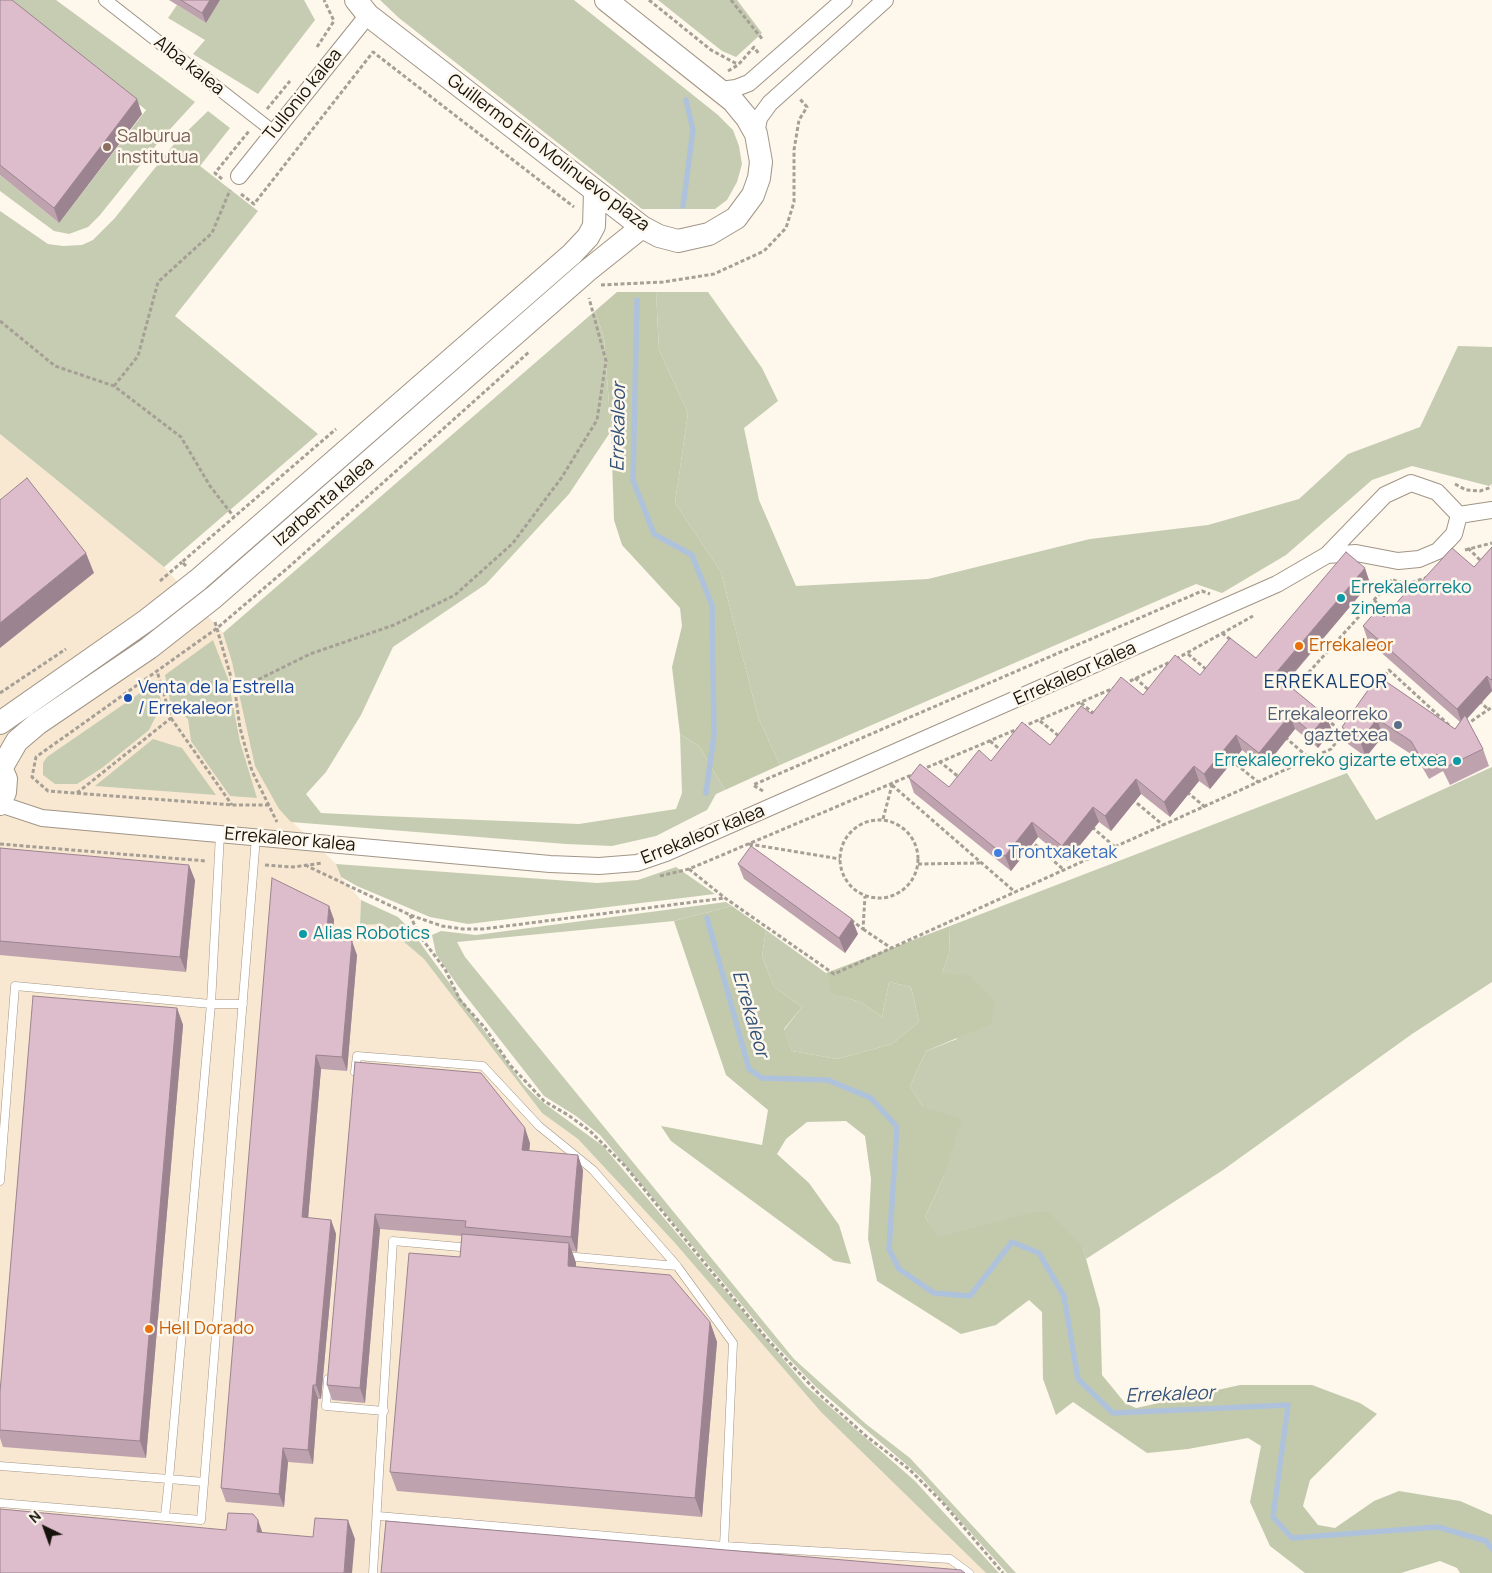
<!DOCTYPE html>
<style>
body{margin:0}
#map{position:relative;width:1492px;height:1573px;overflow:hidden;background:#fef7ec;font-family:Manrope,sans-serif}
canvas{display:block}
.north{position:absolute;left:20px;top:1503px;width:50px;height:50px;-webkit-text-stroke:4px #fef7ec;paint-order:stroke;rotate:318deg;font-size:14px;font-weight:700;line-height:20px;text-align:center;color:#16120c}
.north::after{content:'';display:block;margin:auto;width:18px;height:22px;background:#16120c;clip-path:polygon(50% 0,100% 100%,50% 72%,0 100%)}
</style>
<div id="map">
<canvas width="1492" height="1573"></canvas>
<div class="north">N</div>
</div>
<script>
const context = document.querySelector('canvas').getContext('2d');
context.lineJoin = 'round';
function paint(path, color) {
  context.fillStyle = color;
  context.fill(path, 'evenodd');
}
function toPath(rows) {
  const path = new Path2D();
  for (const r of rows) {
    if (r.length === 3) {
      path.moveTo(r[0] + r[2], r[1]);
      path.arc(r[0], r[1], r[2], 0, 2 * Math.PI);
      continue;
    }
    path.moveTo(r[0], r[1]);
    for (let i = 2; i < r.length; i += 2) path.lineTo(r[i], r[i + 1]);
  }
  return path;
}
function trace(path, color, width, dash) {
  context.strokeStyle = color;
  context.lineWidth = width;
  context.lineCap = dash ? 'butt' : 'round';
  context.setLineDash(dash || []);
  context.stroke(path);
}
function drawText(font, color, halo, rows, align = 'center') {
  context.font = font + ' Manrope,sans-serif';
  context.lineWidth = 5;
  context.setLineDash([]);
  context.textBaseline = 'middle';
  context.strokeStyle = halo;
  context.fillStyle = color;
  for (const [text, x, y, turn = 0] of rows) {
    context.save();
    context.translate(x, y);
    context.rotate((+turn || 0) * Math.PI / 180);
    context.textAlign = isNaN(turn) ? turn : align;
    if (halo) context.strokeText(text, 0, 0);
    context.fillText(text, 0, 0);
    context.restore();
  }
}
const built = toPath([
 [0,434,164,567,223,633,279,809,336,864,341,877,361,900,360,925,383,924,424,959,542,1113,578,1139,674,1242,821,1412,986,1573,0,1573]
]);
const green = toPath([
 [9,0,56,0,195,102,161,139,100,215,88,227,69,234,54,231,0,191,0,175,59,223,146,110],
 [220,0,304,0,315,20,258,94,193,54,205,40,168,18,177,5,206,23],
 [380,0,574,0,718,115,733,130,739,146,742,164,737,182,727,200,715,209,642,209,399,18],
 [658,0,737,0,762,33,736,57,722,51],
 [208,111,230,128,200,166,258,211,175,316,318,434,164,567,0,434,0,211,48,244,63,246,82,245,93,240,114,219,175,143],
 [656,292,708,292,762,368,778,401,744,428,759,500,796,586,928,579,1090,539,1208,525,1299,499,1348,454,1420,427,1458,346,1492,347,1492,484,1489,486,1412,466,1372,480,1286,555,1222,593,1196,584,780,765,758,717,721,572,675,503,688,413,659,350],
 [595,311,604,338,611,431,569,494,486,584,393,647,361,715,326,772,306,794,321,813,382,816,579,824,676,809,682,793,680,734,699,746,725,790,716,794,707,810,656,836,612,846,566,844,291,822,279,809,255,766,232,662,223,633],
 [213,640,228,679,240,742,257,798,230,796,191,741,188,719,171,706,165,675],
 [156,682,162,704,149,730,102,768,77,784,55,784,43,775,43,763,47,757],
 [153,739,182,748,216,795,95,786],
 [1492,767,1492,982,1412,1034,1223,1170,1086,1259,1083,1248,938,1238,925,1217,944,1176,923,1107,910,1086,926,1051,957,1039,942,973,949,954,950,926,1347,773,1376,820],
 [336,864,597,883,638,880,676,867,715,894,468,924,430,917,357,886,341,877],
 [361,900,398,917,410,929,524,1085,541,1101,603,1146,806,1386,915,1481,999,1573,986,1573,821,1412,674,1242,578,1139,542,1113,424,959,383,924,360,925],
 [726,902,732,906,674,921,457,942,465,957,794,1359,866,1424,910,1458,1016,1573,1007,1573,921,1477,816,1387,773,1342,600,1135,576,1116,544,1096,458,986,436,954,432,935,441,931,476,935],
 [766,930,826,973,832,994,861,1002,882,1017,889,982,911,987,919,1022,892,1044,837,1059,792,1051,784,1030,802,1007,774,987,762,956]
]);
const forest = toPath([
 [617,292,656,292,659,350,688,413,675,503,721,572,758,717,780,765,725,790,699,746,680,734,672,667,682,626,680,608,622,545,614,520,611,431,604,338,595,311],
 [732,906,766,930,762,956,774,987,802,1007,784,1029,792,1051,837,1059,892,1044,919,1022,911,987,889,982,882,1017,861,1002,831,994,826,973,950,926,949,954,942,973,970,976,995,1002,991,1024,926,1051,910,1086,923,1107,962,1119,944,1176,925,1217,938,1237,1025,1214,1048,1211,1083,1248,1100,1309,1102,1375,1125,1403,1136,1408,1240,1385,1312,1385,1360,1403,1377,1414,1310,1480,1303,1506,1318,1525,1335,1528,1374,1501,1399,1491,1460,1501,1492,1515,1492,1573,1460,1573,1457,1568,1440,1561,1401,1573,1305,1573,1270,1546,1250,1502,1261,1446,1248,1438,1188,1449,1147,1453,1073,1402,1056,1415,1043,1379,1042,1312,1029,1300,996,1325,961,1334,877,1281,868,1239,871,1179,865,1136,846,1121,807,1122,786,1139,777,1154,809,1183,839,1225,851,1264,834,1261,671,1141,661,1126,762,1145,768,1110,726,1075,674,921]
]);
const stream = toPath([
 [683,206,693,130,686,100],
 [637,300,633,480,654,534,692,555,712,605,714,735,706,793],
 [707,918,749,1069,762,1078,828,1080,871,1098,897,1127,889,1249,899,1269,934,1293,970,1296,1012,1242,1039,1253,1064,1296,1078,1379,1113,1413,1288,1405,1273,1517,1292,1538,1438,1527,1486,1541,1492,1549]
]);
const path = toPath([
 [649,0,711,50,737,64],
 [731,0,763,40],
 [317,47,334,21,324,0],
 [728,71,738,65,754,47,759,54],
 [267,109,290,81],
 [222,179,215,173,249,131],
 [241,194,254,204,373,52,574,207],
 [601,285,663,282,714,274,764,251,786,228,794,202,794,150,799,120,807,107,800,99],
 [0,321,55,366,114,386,181,437,210,486,234,517],
 [114,386,138,356,158,282,212,233,230,190],
 [1455,484,1466,490,1480,491,1492,487],
 [1468,548,1483,563],
 [1465,550,1492,543],
 [186,566,182,562,336,429],
 [1393,580,1407,584,1428,577],
 [160,581,182,562],
 [1374,600,1390,615],
 [215,622,235,691,240,728,252,771,277,822],
 [1222,633,1231,640],
 [1188,654,1208,671],
 [1176,659,1253,616],
 [1135,678,1150,691],
 [1381,681,1389,670,1450,726],
 [1124,684,1170,662],
 [235,691,310,654,394,625,455,595,513,543,562,477,597,420,606,361,589,298],
 [1291,692,1392,580],
 [0,693,66,649],
 [1479,701,1489,710],
 [1081,703,1096,715],
 [171,718,232,805],
 [1326,719,1344,733],
 [1040,721,1059,736],
 [1466,725,1492,707],
 [1285,737,1310,759],
 [990,741,1003,752],
 [1231,760,1258,782],
 [939,761,960,778],
 [921,770,1114,688],
 [892,785,1015,892],
 [763,791,753,785,1202,591,1210,594],
 [1187,792,1205,807],
 [77,793,171,718,157,671],
 [1132,799,1163,825],
 [269,805,232,805,48,791,32,777,36,757,216,629,290,566,529,352],
 [883,819,892,785],
 [879,859,39],
 [1092,827,1115,847],
 [1030,840,1064,870],
 [0,844,206,861],
 [749,844,840,859],
 [918,864,980,863],
 [265,865,293,867,323,863],
 [305,865,410,915,442,926,463,929,483,929,725,898],
 [689,869,725,898,834,974,1331,749,1346,729],
 [660,876,689,869,914,774],
 [410,915,419,935,445,969,460,1000,485,1028,510,1065,544,1101,568,1115,590,1131,625,1166,767,1339,819,1394,866,1436,910,1470,942,1502,1003,1573],
 [851,920,863,929,865,896],
 [863,929,891,948]
]);
const service = toPath([
 [355,1072,357,1056,483,1066,539,1126,593,1170,677,1266,733,1343,724,1546,378,1516],
 [0,1181,15,986,211,1004,243,1004],
 [565,1256,677,1266],
 [328,1379,326,1406,384,1411],
 [0,1466,169,1479,211,1004,220,834],
 [0,1503,201,1520,256,837],
 [165,1516,169,1479,204,1482],
 [724,1546,950,1559,969,1573],
 [373,1573,393,1241,471,1248]
]);
const pedestrian = toPath([
 [105,0,274,132]
]);
const minor = toPath([
 [720,90,736,88,749,83,844,0],
 [756,134,759,118,770,103,885,0],
 [239,176,368,15],
 [1459,515,1492,510],
 [1327,555,1356,553,1398,561,1419,559,1438,551,1454,534,1459,515],
 [0,804,42,818,550,864,599,866,637,863,666,853,1277,584,1327,555,1385,495,1411,483,1437,492,1459,515]
]);
const secondary = toPath([
 [356,0,368,15,642,227,659,236,678,241,709,234,736,218,753,195,759,178,761,162,756,134,747,118,733,101,606,0],
 [0,723,147,620,198,580,572,254,588,237,594,226,595,192],
 [0,765,6,779,5,792,0,804],
 [2,767,17,741,37,724,149,648,214,597,587,271,642,227]
]);
const wall = toPath([
 [0,0,142,114,59,223,0,175],
 [169,0,220,0,206,23],
 [1492,547,1492,691,1467,719,1483,749,1489,766,1450,785,1443,771,1429,779,1417,758,1383,736,1366,757,1348,744,1342,727,1378,676,1455,729,1460,722,1368,641,1363,626,1384,617,1419,584,1474,567],
 [1370,583,1286,683,1326,716,1332,730,1318,748,1295,729,1264,768,1242,750,1210,789,1199,781,1170,817,1141,794,1111,831,1099,822,1067,861,1038,837,1011,871,914,793,909,778,949,787,991,761,1050,745,1092,714,1143,695,1200,675,1256,658],
 [0,848,195,880,186,972,0,955],
 [738,864,858,934,845,953,744,879],
 [329,906,334,920,332,940,357,955,347,1071,321,1069,308,1218,331,1220,336,1234,321,1399,318,1399,313,1464,288,1462,284,1507,226,1502,221,1488],
 [177,1008,183,1025,146,1458,3,1447,0,1438,0,1392],
 [355,1062,530,1143,529,1151,583,1170,577,1252,572,1251,576,1263,576,1267,710,1322,717,1342,702,1517,397,1491,390,1472,460,1257,462,1236,380,1229,365,1403,332,1400,327,1385]
]);
const shadedWall = toPath([
 [210,0,220,0,206,23,202,13],
 [137,99,142,114,59,223,54,208],
 [86,553,94,573,0,648,0,623],
 [1365,568,1370,583,1280,689,1275,674],
 [1487,676,1492,691,1462,724,1457,709],
 [1290,715,1295,729,1264,768,1259,753],
 [1326,716,1332,730,1318,748,1312,733],
 [1377,719,1383,736,1366,757,1360,741],
 [1236,735,1242,750,1210,789,1204,774],
 [1194,766,1199,781,1170,817,1164,802],
 [1136,779,1141,794,1111,831,1105,816],
 [1093,807,1099,822,1067,861,1062,846],
 [1032,822,1038,837,1011,871,1005,856],
 [189,865,195,880,186,972,180,957],
 [329,906,334,920,331,954,326,940],
 [852,919,858,934,845,953,839,938],
 [352,941,357,955,347,1071,342,1057],
 [177,1008,183,1025,146,1458,140,1441],
 [316,1055,321,1069,307,1231,302,1217],
 [525,1128,530,1143,528,1165,522,1150],
 [578,1155,583,1170,577,1252,571,1237],
 [375,1214,380,1229,365,1403,360,1388],
 [331,1220,336,1234,321,1399,316,1385],
 [569,1243,576,1263,575,1286,568,1266],
 [710,1322,717,1342,702,1517,695,1498],
 [313,1385,318,1399,313,1464,308,1450],
 [283,1448,288,1462,284,1507,279,1494],
 [258,1520,265,1540,257,1532],
 [348,1520,355,1539,352,1573,344,1573]
]);
const building = toPath([
 [0,0,12,0,137,99,54,208,0,165,0,0],
 [181,0,210,0,202,13,181,0],
 [27,478,86,553,0,623,0,500,27,478],
 [1492,547,1492,679,1491,680,1487,676,1457,709,1363,626,1377,610,1384,617,1416,581,1419,584,1452,548,1474,567,1492,547],
 [1346,552,1365,568,1275,674,1326,716,1312,733,1290,715,1259,753,1236,735,1204,774,1194,766,1164,802,1136,779,1105,816,1093,807,1062,846,1032,822,1005,856,909,778,920,764,949,787,979,750,991,761,1022,722,1050,745,1081,706,1092,714,1121,677,1143,695,1175,655,1200,675,1230,638,1256,658,1346,552],
 [1378,676,1455,729,1465,715,1483,749,1444,768,1437,754,1423,762,1411,741,1377,719,1360,741,1342,727,1378,676],
 [751,846,852,919,839,938,738,864,751,846],
 [0,848,189,865,180,957,0,941,0,848],
 [272,878,329,906,326,940,352,941,342,1057,316,1055,302,1217,331,1220,316,1385,313,1385,308,1450,283,1448,279,1494,221,1488,272,878],
 [33,996,177,1008,140,1441,0,1430,0,1392,33,996],
 [355,1062,481,1073,525,1128,522,1150,578,1155,571,1237,465,1227,466,1221,375,1214,360,1388,327,1385,355,1062],
 [462,1234,569,1243,568,1266,670,1275,710,1322,695,1498,390,1472,409,1253,460,1257,462,1234],
 [0,1509,226,1530,228,1513,253,1514,258,1520,257,1532,313,1537,315,1518,348,1520,344,1573,0,1573,0,1509],
 [386,1521,961,1570,965,1573,381,1573,386,1521]
]);
const markers = [
 [107,147,5,"#8d6e63"],
 [1341,598,5,"#0f9aa8"],
 [1299,646,5,"#e8710a"],
 [128,698,5,"#1a4fb4"],
 [1398,725,5,"#5c6f8a"],
 [1457,761,5,"#0f9aa8"],
 [998,853,5,"#3f7fe0"],
 [303,934,5,"#0f9aa8"],
 [149,1329,5,"#e8710a"]
];
const streetNames = [
 ["Alba kalea",189,66,38],
 ["Tullonio kalea",303,95,-51],
 ["Guillermo Elio Molinuevo plaza",548,153,37],
 ["Izarbenta kalea",324,502,-41],
 ["Errekaleor kalea",1075,674,-24],
 ["Errekaleor kalea",703,835,-22],
 ["Errekaleor kalea",290,840,5]
];
const educationNames = [
 ["Salburua",117,137],
 ["institutua",117,158]
];
const cultureNames = [
 ["Errekaleorreko",1351,588],
 ["zinema",1351,609],
 ["Errekaleorreko gizarte etxea",1447,761,"right"],
 ["Alias Robotics",313,934]
];
const foodNames = [
 ["Errekaleor",1309,646],
 ["Hell Dorado",159,1329]
];
const transitNames = [
 ["Venta de la Estrella",138,688],
 ["/ Errekaleor",138,709]
];
const serviceNames = [
 ["Errekaleorreko",1388,715],
 ["gaztetxea",1388,736]
];
const shopNames = [
 ["Trontxaketak",1008,853]
];
const waterNames = [
 ["Errekaleor",619,427,-89],
 ["Errekaleor",750,1014,74],
 ["Errekaleor",1170,1395,-2]
];
const neighbourhoodNames = [
 ["ERREKALEOR",1326,683]
];
paint(built, '#f9e8d1');
paint(green, '#c6ccb1');
paint(forest, '#c3caac');
trace(stream, '#afc2db', 5.5);
trace(service, '#a19586', 9);
trace(pedestrian, '#a19586', 14);
trace(minor, '#a19586', 18);
trace(secondary, '#a19586', 24);
trace(path, '#a59f96', 3, [4, 2.5]);
trace(service, '#fff', 8);
trace(pedestrian, '#fff', 12);
trace(minor, '#fff', 16);
trace(secondary, '#fff', 22);
paint(wall, '#bea3af');
paint(shadedWall, '#9b848f');
paint(building, '#ddbdcc');
trace(building, '#9b848f', 1);
for (const [x, y, r, color] of markers) {
  const dot = new Path2D();
  dot.arc(x, y, r, 0, 2 * Math.PI);
  context.fillStyle = color;
  context.fill(dot);
  trace(dot, '#fef7ec', 2);
}
drawText('18px', '#16120c', '#fef7ec', streetNames);
drawText('18px', '#785e54', '#fef7ec', educationNames, 'left');
drawText('18px', '#0d838f', '#fef7ec', cultureNames, 'left');
drawText('18px', '#c56008', '#fef7ec', foodNames, 'left');
drawText('18px', '#164399', '#fef7ec', transitNames, 'left');
drawText('18px', '#4e5e75', '#fef7ec', serviceNames, 'right');
drawText('18px', '#366cbe', '#fef7ec', shopNames, 'left');
drawText('italic 19px', '#345277', '#fef7ec', waterNames);
context.letterSpacing = '1px';
drawText('19px', '#163f73', '#fef7ec', neighbourhoodNames);
context.letterSpacing = '0px';
</script>
